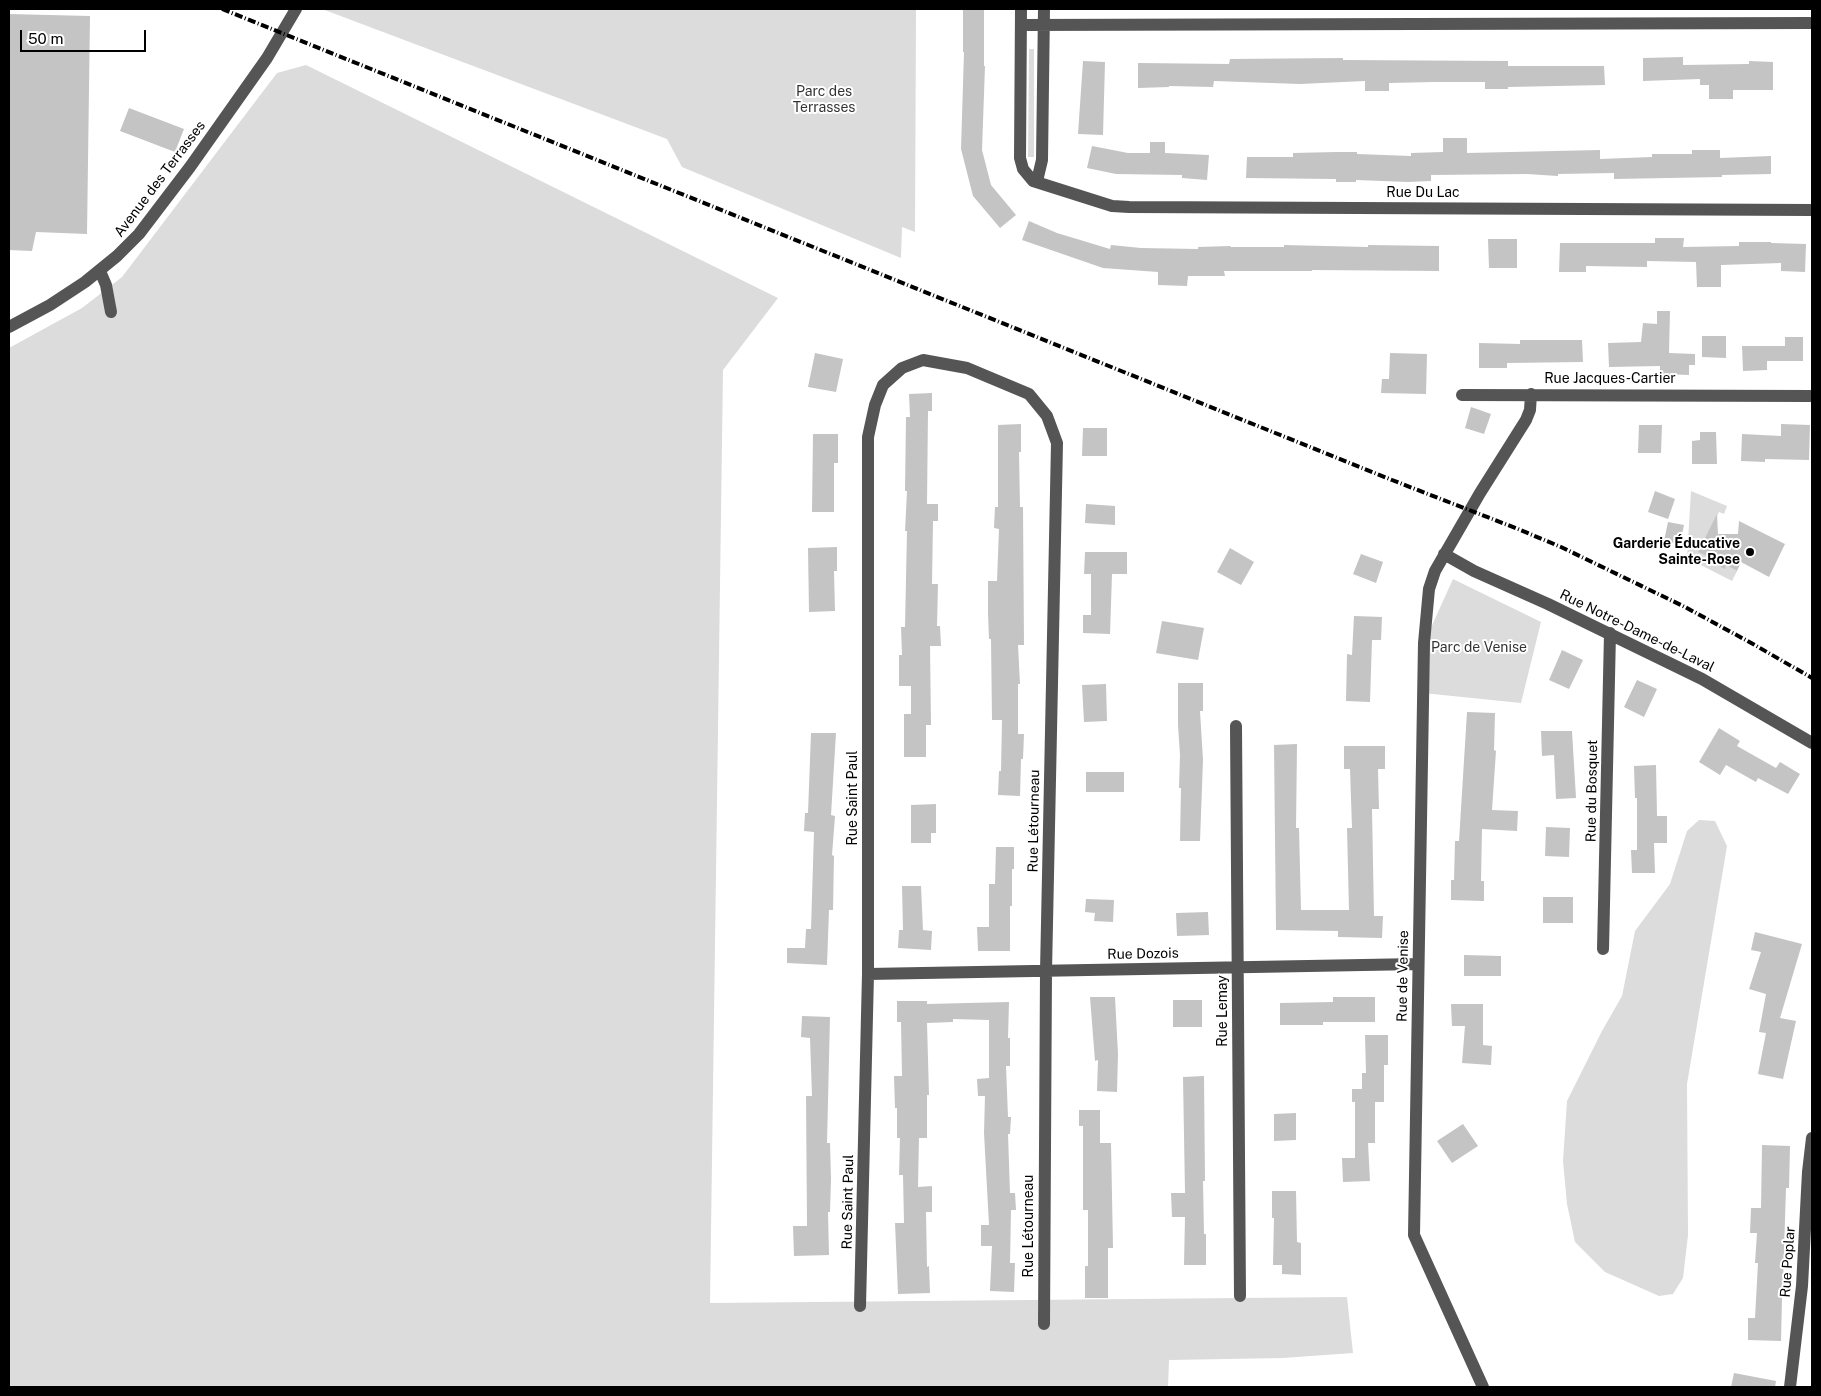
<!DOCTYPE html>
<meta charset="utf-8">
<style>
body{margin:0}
#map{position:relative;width:1821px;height:1396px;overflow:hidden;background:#fff;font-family:"Public Sans",sans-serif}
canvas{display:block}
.frame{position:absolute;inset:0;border:10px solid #000;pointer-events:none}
.scale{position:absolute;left:20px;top:30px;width:126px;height:22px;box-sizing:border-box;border:2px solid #000;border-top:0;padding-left:6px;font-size:15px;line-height:18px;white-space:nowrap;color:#000;-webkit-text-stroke:4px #fff;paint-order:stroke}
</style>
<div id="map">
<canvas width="1821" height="1396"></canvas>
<div class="frame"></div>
<div class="scale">50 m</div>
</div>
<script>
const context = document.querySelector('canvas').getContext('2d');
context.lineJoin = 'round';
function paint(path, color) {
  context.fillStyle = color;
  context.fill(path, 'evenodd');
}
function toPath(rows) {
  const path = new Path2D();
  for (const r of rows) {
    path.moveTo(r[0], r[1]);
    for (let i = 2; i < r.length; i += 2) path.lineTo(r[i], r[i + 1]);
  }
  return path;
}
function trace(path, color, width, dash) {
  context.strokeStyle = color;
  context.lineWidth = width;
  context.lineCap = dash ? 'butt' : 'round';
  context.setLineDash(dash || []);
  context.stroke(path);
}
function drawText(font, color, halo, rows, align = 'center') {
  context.font = font + ' "Public Sans",sans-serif';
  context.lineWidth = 4;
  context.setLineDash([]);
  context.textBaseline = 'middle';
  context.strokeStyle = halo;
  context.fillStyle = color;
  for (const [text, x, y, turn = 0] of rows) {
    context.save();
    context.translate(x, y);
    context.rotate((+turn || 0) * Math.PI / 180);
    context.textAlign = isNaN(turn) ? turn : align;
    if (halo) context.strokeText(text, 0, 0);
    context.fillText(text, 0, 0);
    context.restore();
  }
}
const green = toPath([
 [322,9,916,9,915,232,902,227,901,258,682,167,667,139],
 [1029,49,1034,49,1034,157,1028,157],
 [306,65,778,298,723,370,710,1303,1347,1297,1353,1353,1283,1358,1169,1360,1168,1387,9,1387,9,348,82,308,122,277,277,73],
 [1691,491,1727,506,1724,514,1719,512,1699,552,1709,557,1708,560,1725,568,1726,565,1737,571,1732,581,1687,558],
 [1453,579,1541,622,1521,703,1423,693,1424,643],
 [1699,820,1715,821,1727,846,1687,1084,1688,1235,1683,1278,1673,1294,1659,1296,1605,1272,1575,1242,1567,1204,1563,1161,1567,1101,1602,1031,1622,996,1635,931,1670,884,1687,831]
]);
const building = toPath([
 [963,9,984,9,984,66,985,66,982,150,991,185,1016,215,1000,228,973,196,961,149,964,52,963,52],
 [9,14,90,16,87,234,36,232,32,251,9,250],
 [1683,57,1683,65,1749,64,1749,61,1773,62,1773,90,1733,90,1733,99,1709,99,1709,85,1700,85,1700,79,1643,81,1643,58],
 [1343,58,1343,60,1508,61,1508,66,1604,66,1605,85,1508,87,1508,89,1485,89,1485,82,1434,82,1389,83,1389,91,1365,91,1365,81,1300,84,1214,81,1213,87,1169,86,1169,87,1138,88,1138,63,1229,64,1230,59],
 [1083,61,1105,62,1103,135,1078,134],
 [129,108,184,129,175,152,120,131],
 [1443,138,1467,138,1467,153,1600,150,1600,159,1652,157,1652,154,1692,154,1692,150,1720,150,1720,158,1771,156,1771,174,1722,175,1722,177,1614,179,1614,173,1558,174,1558,176,1527,174,1431,175,1431,181,1408,182,1356,180,1356,182,1336,182,1336,179,1246,178,1247,157,1293,157,1293,153,1336,152,1357,152,1357,154,1411,156,1411,153,1443,152],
 [1150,142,1165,142,1165,153,1209,155,1207,180,1182,178,1182,175,1116,174,1087,168,1092,146,1128,153,1150,153],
 [1029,221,1057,233,1110,249,1111,245,1141,248,1198,249,1198,247,1230,246,1231,247,1284,247,1284,245,1368,247,1368,245,1439,246,1439,271,1312,270,1312,271,1224,271,1225,276,1188,276,1187,286,1158,285,1158,272,1103,268,1022,240],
 [1655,238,1684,238,1683,247,1739,246,1739,242,1771,242,1771,243,1806,244,1805,272,1781,271,1781,263,1721,265,1721,287,1697,287,1696,262,1647,261,1647,267,1586,266,1586,272,1559,272,1560,243,1655,243],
 [1488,239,1517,239,1517,268,1489,268],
 [1657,311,1670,311,1669,353,1695,354,1695,365,1689,365,1689,375,1660,374,1660,366,1609,367,1608,343,1641,342,1643,323,1657,324],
 [1702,336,1726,336,1726,358,1702,357],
 [1785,337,1803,337,1803,361,1767,361,1767,370,1743,371,1742,346,1785,346],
 [1520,340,1582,340,1583,362,1507,363,1507,368,1479,368,1479,343,1520,344],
 [815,353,843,359,836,392,808,387],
 [1390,353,1427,354,1426,394,1381,393,1382,379,1389,379],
 [932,393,932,411,928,411,927,504,938,504,938,521,933,521,932,584,938,584,937,626,940,626,941,646,930,646,931,725,926,725,926,757,904,757,904,714,911,714,911,686,899,686,899,655,902,655,901,627,905,627,907,531,905,531,907,491,905,491,906,417,910,417,909,394],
 [1471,407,1491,414,1484,434,1465,428],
 [1021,424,1021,452,1019,452,1020,507,1023,507,1024,645,1018,645,1020,684,1018,684,1018,734,1024,734,1023,759,1021,759,1020,796,998,795,999,771,1001,771,1002,720,992,720,991,639,989,639,988,613,988,581,997,581,999,529,994,528,995,507,998,507,998,425],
 [1781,424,1810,425,1809,460,1765,459,1765,462,1741,461,1742,434,1781,436],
 [1639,425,1662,425,1661,453,1638,453],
 [1083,428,1107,428,1107,456,1082,456],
 [1700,432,1716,432,1717,464,1692,464,1692,441,1700,440],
 [813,434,838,434,838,463,834,463,834,512,812,512],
 [1655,491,1675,499,1668,519,1648,512],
 [1086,504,1115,506,1115,525,1085,523],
 [1717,514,1718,534,1738,534,1739,521,1785,544,1769,577,1741,562,1737,571,1726,565,1725,569,1708,560,1709,557,1698,552],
 [1668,522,1684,525,1680,544,1664,541],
 [837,547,837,571,834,571,835,611,809,612,808,548],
 [1230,548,1254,562,1241,585,1217,572],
 [1085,552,1127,552,1127,574,1112,574,1110,634,1083,633,1083,615,1091,615,1091,574,1084,574],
 [1361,554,1383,562,1376,583,1353,574],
 [1354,616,1382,617,1381,640,1372,640,1370,702,1346,701,1347,654,1352,655],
 [1162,621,1204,628,1198,660,1156,653],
 [1562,650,1583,660,1569,689,1549,680],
 [1637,680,1657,689,1644,717,1624,707],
 [1178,683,1203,683,1203,711,1200,711,1203,760,1200,841,1180,841,1181,788,1179,788,1180,755,1178,725],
 [1106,684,1107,721,1084,722,1082,685],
 [1467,712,1495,713,1494,750,1496,751,1492,810,1518,811,1517,831,1482,829,1481,881,1484,881,1484,901,1451,900,1451,880,1454,880,1455,841,1459,841],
 [1719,728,1740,741,1737,746,1776,768,1780,762,1800,774,1788,794,1758,778,1756,782,1726,765,1720,775,1699,762],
 [1541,731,1572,731,1576,798,1556,799,1554,755,1542,756],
 [811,733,836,733,831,815,835,816,832,855,834,856,833,910,829,910,827,965,787,963,787,948,805,948,806,929,811,929,814,832,804,831,805,813,808,813],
 [1297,744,1296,828,1299,828,1301,910,1349,910,1347,828,1352,828,1350,769,1344,769,1344,746,1385,746,1385,769,1378,769,1379,809,1372,809,1374,916,1383,916,1382,938,1338,937,1338,931,1276,930,1274,745],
 [1656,765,1657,816,1667,816,1667,843,1654,843,1655,873,1632,873,1631,850,1637,850,1637,798,1635,798,1634,766],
 [1086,772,1124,772,1124,792,1086,792],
 [936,804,936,833,931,833,931,843,911,843,911,805],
 [1546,827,1570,828,1569,857,1545,856],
 [996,847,1014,847,1014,869,1012,869,1012,906,1010,906,1010,951,978,951,977,927,989,927,989,884,995,884],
 [902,886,921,886,923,930,932,931,931,950,898,948,899,930,903,930],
 [1543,897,1573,897,1573,923,1543,923],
 [1086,899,1114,900,1113,922,1094,921,1095,913,1085,912],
 [1208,912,1209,935,1177,936,1176,913],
 [1755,932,1802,944,1780,1018,1796,1021,1783,1079,1758,1074,1766,1033,1759,1032,1766,994,1749,989,1761,952,1751,950],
 [1464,955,1501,956,1501,976,1464,976],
 [1090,997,1115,997,1118,1054,1117,1092,1097,1091,1098,1060,1095,1061],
 [1333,997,1375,997,1375,1022,1323,1022,1323,1025,1280,1025,1280,1003,1333,1002],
 [1173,1000,1202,1000,1202,1027,1173,1027],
 [897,1001,927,1001,927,1004,1009,1002,1008,1038,1010,1038,1010,1066,1006,1066,1008,1117,1011,1117,1010,1134,1008,1134,1010,1193,1015,1193,1016,1210,1011,1210,1010,1263,1015,1263,1014,1292,990,1291,992,1246,981,1246,981,1225,989,1225,984,1133,985,1096,978,1096,977,1079,989,1078,989,1020,953,1019,953,1022,927,1023,929,1095,927,1095,927,1138,919,1138,918,1187,932,1186,932,1212,926,1212,927,1267,929,1266,930,1293,898,1294,895,1223,904,1223,903,1175,899,1175,900,1138,897,1138,897,1108,895,1108,894,1076,902,1076,901,1022,897,1022],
 [1451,1004,1483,1004,1483,1045,1492,1046,1491,1065,1462,1063,1465,1026,1452,1026],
 [802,1016,830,1017,827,1143,830,1143,831,1179,830,1212,828,1212,829,1255,794,1256,793,1226,807,1226,806,1096,812,1096,810,1038,801,1037],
 [1365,1035,1388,1035,1388,1065,1384,1065,1384,1102,1375,1102,1375,1143,1368,1143,1370,1181,1343,1182,1342,1158,1355,1158,1355,1102,1352,1102,1352,1089,1362,1089,1362,1073,1366,1073],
 [1204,1076,1205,1181,1203,1181,1204,1234,1206,1234,1206,1265,1184,1265,1185,1217,1172,1217,1171,1193,1185,1193,1183,1077],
 [1079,1110,1100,1110,1100,1143,1111,1143,1113,1248,1108,1248,1108,1298,1085,1298,1085,1266,1088,1266,1088,1210,1083,1210,1083,1126,1079,1126],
 [1296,1113,1296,1140,1274,1141,1274,1114],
 [1463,1124,1478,1146,1452,1163,1437,1141],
 [1762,1145,1790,1146,1789,1188,1786,1188,1783,1283,1788,1283,1787,1297,1782,1297,1781,1341,1748,1340,1748,1318,1755,1318,1758,1263,1755,1263,1757,1233,1750,1233,1751,1208,1761,1208],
 [1272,1191,1296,1191,1297,1242,1301,1243,1301,1275,1282,1274,1282,1265,1273,1265,1274,1218,1272,1218],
 [1734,1373,1776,1381,1775,1387,1731,1387]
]);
const minor = toPath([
 [1021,9,1020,158,1023,169,1033,181,1112,206,1129,207,1812,210],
 [1021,25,1812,23],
 [1037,181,1042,160,1044,9],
 [100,271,106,285,111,312],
 [9,327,50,305,85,282,117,256,139,234,190,167,267,58,296,9],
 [1462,395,1812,396],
 [1444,554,1474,571,1548,604,1702,679,1812,743],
 [1236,726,1240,1296],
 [1603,949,1610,633],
 [868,974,1418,964],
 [860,1306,868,974,868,437,875,405,883,385,902,368,923,360,967,368,1029,394,1047,416,1057,443,1046,971,1044,1324],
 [1483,1387,1414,1235,1424,643,1429,589,1435,571,1480,493,1526,420,1530,410,1531,394],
 [1790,1387,1802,1286,1808,1172,1812,1138]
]);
const rail = toPath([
 [222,9,1392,480,1518,529,1561,547,1685,607,1753,644,1812,678]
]);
const markers = [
 [1750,552,5,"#000"]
];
const parkNames = [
 ["Parc des",824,92],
 ["Terrasses",824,108],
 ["Parc de Venise",1479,648]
];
const streetNames = [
 ["Avenue des Terrasses",160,179,-53],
 ["Rue Du Lac",1423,193],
 ["Rue Jacques-Cartier",1610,379],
 ["Rue Notre-Dame-de-Laval",1637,631,26],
 ["Rue du Bosquet",1592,791,-89],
 ["Rue Saint Paul",853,798,-90],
 ["Rue Létourneau",1034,821,-89],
 ["Rue Dozois",1143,954,-1],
 ["Rue de Venise",1403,976,-89],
 ["Rue Lemay",1223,1011,-90],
 ["Rue Saint Paul",848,1202,-89],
 ["Rue Létourneau",1029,1226,-90],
 ["Rue Poplar",1788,1262,-86]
];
const poiNames = [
 ["Garderie Éducative",1740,544],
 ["Sainte-Rose",1740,560]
];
paint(green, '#dcdcdc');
paint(building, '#c4c4c4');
trace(minor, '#555', 12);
trace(rail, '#000', 4, [8, 2.5, 1, 2.5]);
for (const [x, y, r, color] of markers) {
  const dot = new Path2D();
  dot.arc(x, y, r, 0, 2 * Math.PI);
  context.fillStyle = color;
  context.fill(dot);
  trace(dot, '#fff', 2);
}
drawText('14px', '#333', '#fff', parkNames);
drawText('14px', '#000', '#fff', streetNames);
drawText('bold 14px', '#000', '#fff', poiNames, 'right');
</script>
